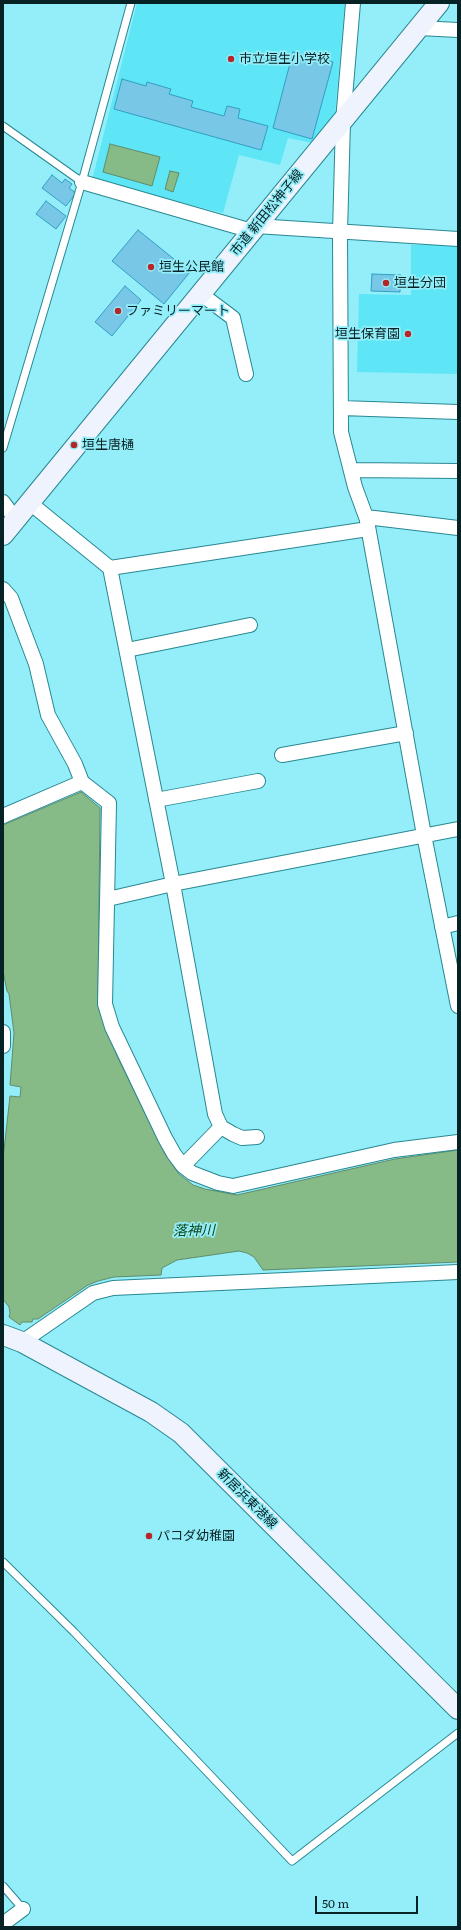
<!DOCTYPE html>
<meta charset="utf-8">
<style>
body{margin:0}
#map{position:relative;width:461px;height:1930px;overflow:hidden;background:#94eef9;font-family:Literata,serif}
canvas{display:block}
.frame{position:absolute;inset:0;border:4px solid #072225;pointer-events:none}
.scale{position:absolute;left:315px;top:1896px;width:103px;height:18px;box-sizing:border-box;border:2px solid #072225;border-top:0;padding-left:5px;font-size:12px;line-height:14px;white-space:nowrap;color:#072225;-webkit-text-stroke:3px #94eef9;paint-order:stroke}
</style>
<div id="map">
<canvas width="461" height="1930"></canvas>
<div class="frame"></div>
<div class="scale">50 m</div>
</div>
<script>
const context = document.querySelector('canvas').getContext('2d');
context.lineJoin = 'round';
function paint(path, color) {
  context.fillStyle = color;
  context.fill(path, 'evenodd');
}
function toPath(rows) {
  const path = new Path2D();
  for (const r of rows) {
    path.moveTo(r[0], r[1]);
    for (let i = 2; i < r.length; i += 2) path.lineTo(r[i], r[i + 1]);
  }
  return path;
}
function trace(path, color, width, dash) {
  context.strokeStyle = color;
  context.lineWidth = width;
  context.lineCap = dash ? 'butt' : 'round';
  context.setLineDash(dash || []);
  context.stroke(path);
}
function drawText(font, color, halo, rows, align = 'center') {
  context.font = font + ' Literata,"Noto Sans JP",serif';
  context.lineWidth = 3.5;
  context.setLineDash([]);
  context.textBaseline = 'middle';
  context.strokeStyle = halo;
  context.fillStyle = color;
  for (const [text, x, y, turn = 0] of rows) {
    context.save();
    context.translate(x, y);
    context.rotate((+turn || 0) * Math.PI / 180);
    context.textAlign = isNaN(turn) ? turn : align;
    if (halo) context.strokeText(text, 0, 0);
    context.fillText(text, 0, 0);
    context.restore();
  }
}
const built = toPath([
 [137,3,345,3,335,115,312,143,288,138,280,165,239,155,223,213,92,180],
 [411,245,458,245,458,374,357,372,359,294,411,295]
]);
const water = toPath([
 [110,144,160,157,152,186,103,172,110,144],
 [170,171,179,173,173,192,165,189,170,171],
 [81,792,100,808,98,1000,105,1026,117,1056,165,1154,179,1174,193,1185,205,1189,237,1195,395,1159,458,1150,458,1262,263,1270,254,1257,247,1253,239,1251,177,1260,162,1268,161,1275,114,1277,98,1281,88,1285,38,1319,33,1319,32,1322,22,1322,20,1325,9,1317,10,1313,9,1307,3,1299,3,1159,10,1096,20,1097,21,1087,10,1085,14,1033,9,994,7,991,3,971,3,825,81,792]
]);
const building = toPath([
 [293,52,333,62,312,139,273,128,293,52],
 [122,79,146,86,147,82,171,89,169,94,193,101,191,107,224,116,227,106,240,109,238,118,268,126,261,150,114,109,122,79],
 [52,175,62,183,65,179,72,184,69,188,76,193,66,206,42,188,52,175],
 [46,201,66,216,56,229,36,214,46,201],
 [138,230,190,272,164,304,112,261,138,230],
 [372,274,401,275,400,292,371,291,372,274],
 [125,286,141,300,112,336,95,322,125,286]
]);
const lane = toPath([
 [3,126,82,182],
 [3,448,82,182,131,3],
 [3,1562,74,1632,292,1861,458,1733],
 [3,1886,23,1909]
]);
const street = toPath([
 [353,3,343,121,340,233,341,432,355,487,366,517,458,528],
 [419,28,458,30],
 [82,182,252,231],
 [256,226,458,239],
 [201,294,233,318,246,374],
 [341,408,458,412],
 [351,470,458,471],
 [3,502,16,520],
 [30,503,110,568],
 [367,521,424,835,458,1006],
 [3,589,11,598,36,664,48,715,75,764,82,782],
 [127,650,250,625],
 [282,755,406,733],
 [156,800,258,781],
 [3,816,82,782,109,803,105,1004,112,1027,165,1138,174,1154,183,1166,221,1127],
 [108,899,173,884,458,829],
 [442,927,458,923],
 [3,1032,3,1046],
 [257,1137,242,1138,233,1134,221,1127,215,1114,173,884,110,568,368,529],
 [183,1166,192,1173,218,1183,233,1186,394,1150,458,1142],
 [22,1342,93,1293,113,1288,458,1272],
 [3,1924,23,1909]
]);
const secondary = toPath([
 [3,535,439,3],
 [3,1335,22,1342,151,1412,181,1433,458,1709]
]);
const markers = [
 [231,59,4,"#b62629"],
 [151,267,4,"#b62629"],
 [386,283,4,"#b62629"],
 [118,311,4,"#b62629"],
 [408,334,4,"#b62629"],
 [74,445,4,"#b62629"],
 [149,1536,4,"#b62629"]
];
const poiNames = [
 ["市立垣生小学校",239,59],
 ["垣生公民館",159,267],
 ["垣生分団",394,283],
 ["ファミリーマート",126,311],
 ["垣生保育園",400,334,"right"],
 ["垣生唐樋",82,445],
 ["パコダ幼稚園",157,1536]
];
const streetNames = [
 ["市道 新田松神子線",267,213,-51],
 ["新居浜東港線",247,1499,45]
];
const waterNames = [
 ["落神川",194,1231,-1]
];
paint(built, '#5ee6f6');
paint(water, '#86ba87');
trace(water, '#608c6a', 1);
paint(building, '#78c7e7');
trace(building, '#329ec3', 1);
trace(lane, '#288892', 9);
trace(street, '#288892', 16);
trace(secondary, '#288892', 22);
trace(lane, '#fff', 7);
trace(street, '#fff', 14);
trace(secondary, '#eef3fe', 20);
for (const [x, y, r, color] of markers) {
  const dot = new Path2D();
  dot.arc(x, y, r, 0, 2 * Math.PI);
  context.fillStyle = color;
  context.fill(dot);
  trace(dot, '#94eef9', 1.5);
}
drawText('13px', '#072225', '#94eef9', poiNames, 'left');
drawText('13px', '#072225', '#94eef9', streetNames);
drawText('italic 14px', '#0f4718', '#94eef9', waterNames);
</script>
